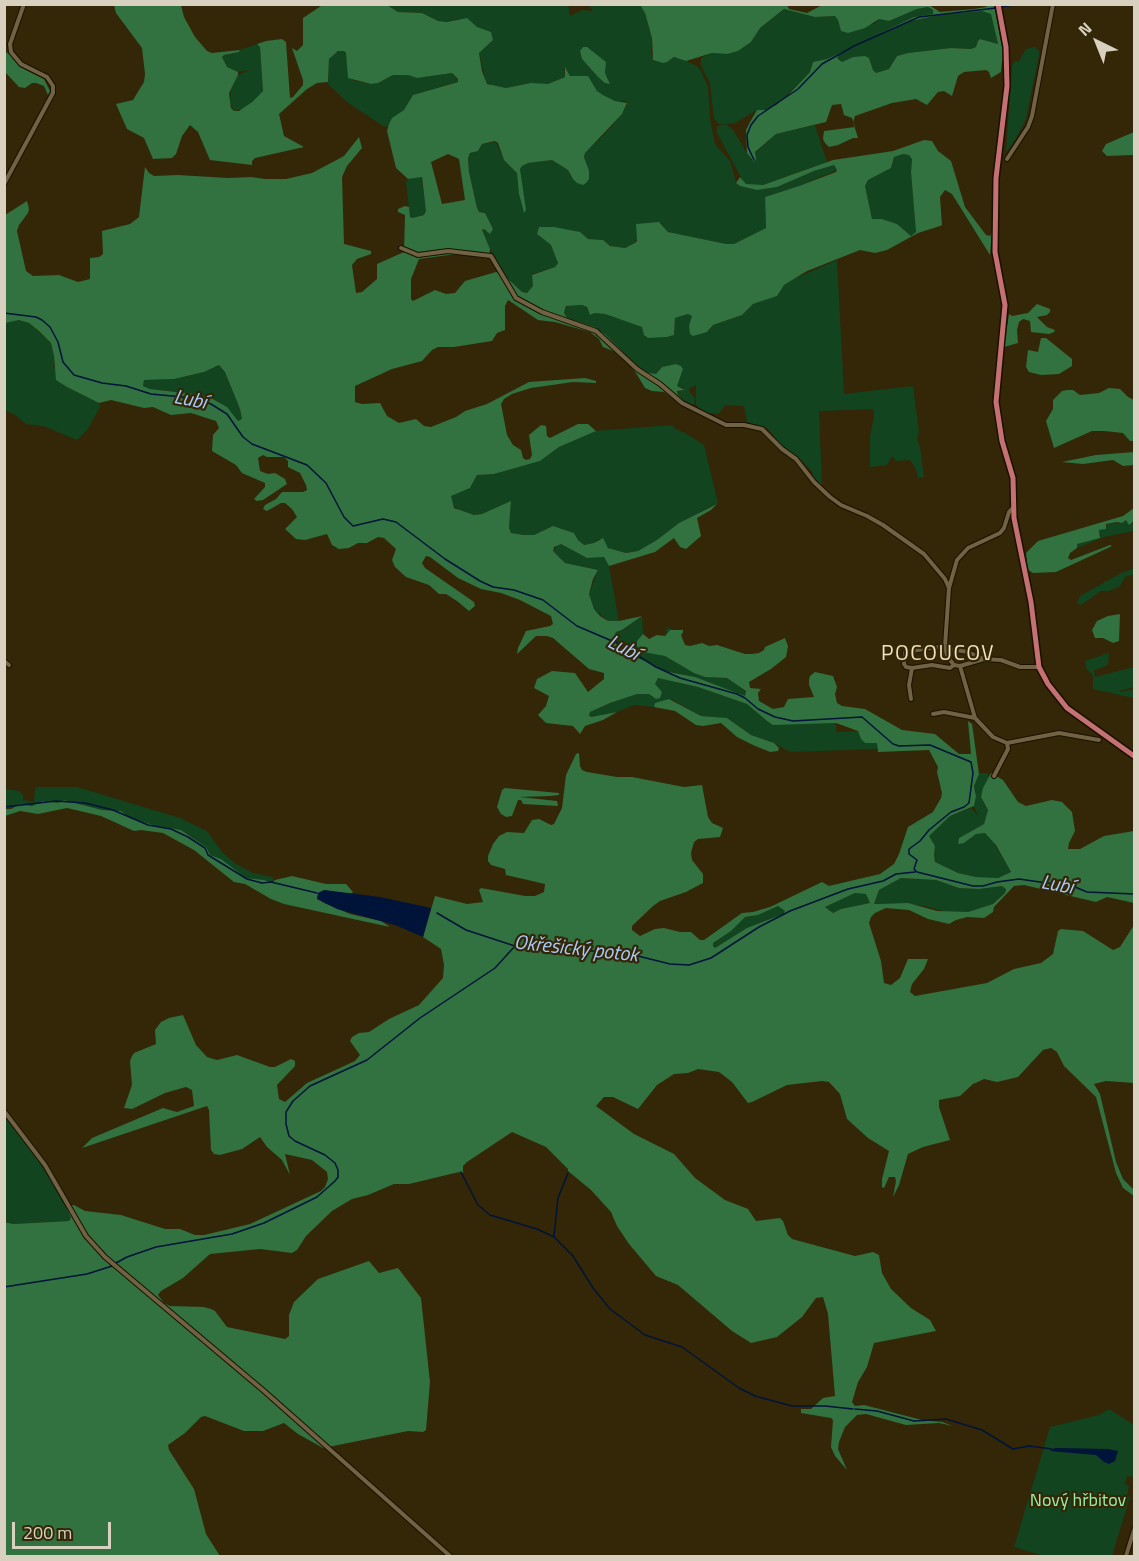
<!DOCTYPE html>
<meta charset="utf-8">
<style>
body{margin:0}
#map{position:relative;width:1139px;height:1561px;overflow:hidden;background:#332707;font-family:"Titillium Web",sans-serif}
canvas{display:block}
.frame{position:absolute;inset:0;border:6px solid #d9d1c0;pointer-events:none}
.north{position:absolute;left:1067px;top:12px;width:60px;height:60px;-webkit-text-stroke:4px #332707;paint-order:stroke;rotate:317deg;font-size:16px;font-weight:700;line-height:24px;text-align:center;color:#d9d1c0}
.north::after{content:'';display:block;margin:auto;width:21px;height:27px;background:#d9d1c0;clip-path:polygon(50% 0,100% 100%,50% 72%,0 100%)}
.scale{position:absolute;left:12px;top:1522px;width:99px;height:27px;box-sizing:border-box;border:3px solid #d9d1c0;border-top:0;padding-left:8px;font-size:18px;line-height:21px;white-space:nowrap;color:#d9d1c0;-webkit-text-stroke:4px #332707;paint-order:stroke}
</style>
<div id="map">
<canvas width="1139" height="1561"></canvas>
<div class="frame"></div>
<div class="north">N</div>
<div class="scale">200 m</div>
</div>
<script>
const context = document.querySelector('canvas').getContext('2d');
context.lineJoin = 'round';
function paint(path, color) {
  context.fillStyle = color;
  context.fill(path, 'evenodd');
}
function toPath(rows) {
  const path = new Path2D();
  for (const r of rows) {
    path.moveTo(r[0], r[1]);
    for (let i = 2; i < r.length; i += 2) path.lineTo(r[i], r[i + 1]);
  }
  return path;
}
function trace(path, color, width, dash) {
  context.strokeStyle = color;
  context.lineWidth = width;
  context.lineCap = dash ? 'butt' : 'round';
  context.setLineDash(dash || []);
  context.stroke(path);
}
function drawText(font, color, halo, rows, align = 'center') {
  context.font = font + ' "Titillium Web",sans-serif';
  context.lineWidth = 4.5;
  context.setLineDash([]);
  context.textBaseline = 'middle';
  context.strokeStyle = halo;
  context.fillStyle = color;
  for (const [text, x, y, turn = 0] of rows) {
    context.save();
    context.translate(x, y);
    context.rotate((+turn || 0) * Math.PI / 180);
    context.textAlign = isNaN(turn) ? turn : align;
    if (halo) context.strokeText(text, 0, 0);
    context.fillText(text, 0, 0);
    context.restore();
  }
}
const green = toPath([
 [387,5,568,5,570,16,582,10,593,11,588,5,640,5,645,13,652,38,651,52,654,61,667,62,673,58,679,58,697,66,701,71,708,87,710,119,715,144,730,161,736,183,740,186,757,190,777,187,814,171,834,165,837,170,799,186,765,197,766,228,734,244,726,244,668,232,661,223,637,238,635,243,625,248,610,246,603,240,537,234,551,245,558,262,555,267,532,274,533,286,531,290,527,293,522,292,504,275,483,235,483,229,490,234,491,225,484,212,479,212,477,208,469,172,468,155,480,149,482,144,496,142,504,160,517,173,522,211,520,169,522,166,528,163,552,160,568,170,573,179,586,162,584,157,586,151,599,140,622,114,627,105,626,101,615,101,603,95,597,91,588,76,570,76,566,68,564,69,565,77,548,84,531,83,506,88,493,86,486,82,479,53,493,40,491,35,458,19,447,22,438,21,422,13,398,12],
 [583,47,590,49,596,56,606,62,605,73,610,84,598,77,582,59,580,53],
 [928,7,933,10,934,14,914,17,827,59,813,62,810,72,776,105,766,110,757,110,735,123,726,124,733,130,752,161,755,153,776,134,815,125,827,162,763,185,757,186,746,184,743,181,717,133,717,126,726,124,719,124,714,119,710,83,701,66,701,58,712,53,727,54,738,51,751,42,760,28,784,9,815,17,835,16,838,20,839,25,874,24,879,19,889,21,917,9],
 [982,11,991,13,998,44,980,39,978,41,976,47,971,49,951,48,908,53,896,57,889,69,876,73,873,70,869,58,853,57,842,62,837,58,840,54,852,47,911,21,939,15],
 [257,44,260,47,263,91,244,109,234,111,230,102,231,87,238,75,249,70,238,72,233,71,227,67,222,57,224,55,239,52,240,50],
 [1035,47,1039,51,1039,55,1026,119,1015,140,1006,152,1012,66,1014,62,1019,61,1026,49],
 [341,50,346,53,352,80,371,84,378,83,393,75,408,75,417,78,451,73,459,81,413,95,404,111,392,119,388,127,383,126,347,102,328,84,329,59,332,55],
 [903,154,909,155,912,158,911,172,916,232,911,236,897,224,882,219,872,219,865,186,868,180,889,169,892,166,894,157],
 [421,176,427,211,424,215,411,218,410,217,406,182,410,178],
 [837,260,844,394,913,386,919,432,917,439,920,447,924,477,918,478,916,469,910,460,896,461,892,456,887,465,870,467,870,436,874,417,873,409,819,411,822,486,816,481,811,470,799,458,782,447,771,432,767,428,747,422,744,406,725,405,719,414,708,413,699,409,696,405,696,385,690,388,689,391,695,398,694,404,692,405,687,403,678,395,679,390,684,391,684,388,677,386,683,369,681,366,676,364,662,367,656,374,644,372,606,335,595,327,567,318,564,313,568,305,585,306,591,315,595,313,605,314,642,327,646,338,667,337,674,335,675,318,688,314,692,315,691,320,709,331,713,325,742,315,753,304,777,296,782,287,789,281],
 [19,320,29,323,51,343,54,356,54,367,67,387,99,403,100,407,88,429,77,440,43,426,26,424,15,415,5,410,5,323],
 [219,365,225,372,240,409,242,419,238,421,219,402,211,398,194,394,150,389,143,386,144,380,174,379,204,372],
 [672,425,676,429,685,433,704,445,718,503,679,523,658,540,638,551,626,553,611,549,605,545,604,541,599,539,594,543,584,545,578,540,574,533,553,526,534,535,524,535,511,533,509,528,511,502,482,514,474,515,461,511,452,505,450,496,471,487,477,475,494,474,540,461,559,447,595,431],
 [1124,520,1134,521,1132,524,1134,526,1134,531,1104,537,1077,548,1076,544,1101,536,1099,530,1106,529,1107,524,1123,522],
 [558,544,561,544,587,558,604,557,609,566,619,621,608,621,594,609,589,594,598,570,565,563,553,551],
 [1134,569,1134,574,1125,577,1120,586,1109,591,1101,591,1081,605,1077,603,1080,596,1121,573],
 [642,616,643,632,645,639,650,641,655,635,660,638,667,637,666,627,679,632,681,629,684,630,679,641,693,651,694,646,722,647,705,677,727,678,744,690,747,694,745,696,741,695,691,676,664,671,651,663,635,657,619,646,614,638,616,632,623,630],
 [1109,653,1108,665,1094,670,1095,677,1134,667,1134,687,1119,691,1121,692,1134,689,1134,698,1093,689,1093,676,1086,668,1085,661],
 [658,678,698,687,747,704,767,721,773,724,836,723,836,732,858,731,861,739,877,743,878,746,876,749,790,752,774,743,751,735,727,718,701,716,671,699,656,703,654,707,634,705,617,712,591,717,589,715,590,712,610,703,637,694,649,694,656,698,655,684],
 [979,773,987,773,989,777,981,797,988,810,984,824,959,838,964,843,976,834,985,833,991,838,1011,872,998,878,976,877,958,873,942,866,935,862,934,856,935,846,928,836,950,816,971,808,979,817,973,805,976,792,974,786],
 [38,787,77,787,180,818,207,831,222,852,236,864,253,873,272,877,275,882,246,878,221,859,210,855,194,838,181,830,157,826,130,818,121,811,102,810,65,800,58,803,39,802,32,806,26,804,5,809,5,789,19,791,23,795,23,800,34,802,35,789],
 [901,878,936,880,959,888,979,889,1002,886,1006,888,1005,893,993,904,968,912,950,913,925,906,897,903,874,904,879,890],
 [855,893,866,894,871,903,841,909,833,913,825,907],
 [778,906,785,911,783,914,753,926,715,948,713,946,713,943,731,931,745,917,758,915],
 [4,1116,41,1164,66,1207,72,1218,69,1221,13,1224,5,1222],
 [1109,1409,1134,1425,1134,1477,1127,1476,1126,1481,1125,1484,1129,1486,1127,1496,1130,1497,1112,1556,1044,1556,1014,1547,1050,1427,1099,1415]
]);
const forest = toPath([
 [324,4,387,5,398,12,422,13,438,21,447,22,467,18,477,27,491,32,493,40,479,53,482,71,487,84,506,88,531,83,548,84,565,77,565,67,570,76,588,76,597,91,603,95,615,101,627,103,622,114,585,153,584,157,589,171,589,179,586,183,583,185,577,183,573,179,568,170,552,160,528,163,522,166,520,169,526,210,524,213,519,194,517,173,504,160,498,143,495,141,482,144,478,151,470,153,468,158,469,172,477,208,479,212,485,213,493,229,490,234,484,229,482,230,490,249,489,258,456,254,419,259,411,279,411,299,413,301,435,290,446,294,455,293,465,281,496,272,504,275,522,292,527,293,533,286,532,275,555,267,558,263,551,245,537,234,539,227,554,227,580,232,588,239,603,240,610,246,625,248,635,243,637,241,636,224,659,222,668,232,726,244,734,244,766,228,765,197,799,186,836,172,837,170,834,165,814,171,777,187,757,190,740,186,736,183,740,177,746,184,763,185,833,160,893,151,924,140,932,141,938,151,951,161,965,207,986,235,990,236,992,232,990,255,952,194,945,190,940,197,942,225,940,226,918,233,887,250,875,253,860,250,807,271,784,285,777,296,753,304,742,315,713,325,707,332,693,336,690,334,689,326,692,316,688,314,675,318,674,335,667,337,648,338,644,335,642,327,605,314,595,313,590,315,587,307,582,305,566,306,564,313,567,318,595,327,606,335,644,372,656,374,662,367,676,364,681,366,683,369,677,386,685,390,677,391,678,395,683,400,676,401,664,392,652,391,645,388,636,373,627,363,613,351,603,347,599,339,590,332,555,322,538,320,508,300,505,306,505,330,497,333,492,341,454,347,438,347,432,350,422,361,392,369,355,386,355,402,362,404,380,403,387,416,399,423,416,419,424,426,431,427,456,417,465,411,487,404,529,382,585,378,596,381,596,383,573,382,531,388,512,394,504,399,501,404,507,435,513,445,521,450,523,458,526,460,530,459,532,455,529,435,541,425,546,426,547,436,550,438,578,424,588,424,596,431,559,447,540,461,494,474,477,475,470,488,451,496,454,508,474,515,482,514,511,501,509,528,511,533,524,535,534,535,553,526,574,533,578,540,584,545,594,543,603,538,608,548,626,553,638,551,657,540,679,523,717,504,711,510,697,518,701,536,686,549,680,547,674,538,655,552,609,566,604,557,587,558,561,544,554,547,553,551,565,563,598,570,593,579,589,594,594,609,600,616,608,621,619,621,642,616,622,630,616,632,614,638,619,646,635,657,651,663,664,671,695,677,745,696,746,691,727,678,705,677,694,673,665,656,643,652,637,646,637,641,643,634,649,639,657,635,665,636,670,630,683,630,683,632,681,635,685,645,690,646,702,643,709,646,717,645,745,654,752,654,759,653,764,650,765,647,785,638,788,646,786,657,771,669,749,682,750,688,761,689,758,693,759,701,773,709,784,707,788,699,814,697,809,685,809,680,810,676,815,672,833,676,837,687,835,694,837,703,842,706,865,709,902,730,935,734,959,754,971,754,968,721,972,724,979,774,974,786,976,796,974,806,950,816,929,836,935,846,934,856,935,862,958,873,976,877,998,878,1011,872,996,845,985,833,976,834,964,843,958,844,959,838,984,824,988,810,981,797,983,788,991,773,1003,780,1018,802,1026,806,1052,800,1062,802,1072,812,1075,831,1069,843,1068,849,1080,849,1104,836,1134,831,1134,903,1107,897,1096,902,1024,885,1014,886,994,907,993,912,984,918,967,917,956,920,949,924,928,919,909,910,886,908,875,913,871,917,869,923,881,961,884,983,891,985,900,978,908,959,928,959,924,969,912,984,910,992,915,996,987,983,1014,969,1041,963,1053,954,1058,931,1061,929,1083,931,1113,950,1120,947,1134,925,1134,1083,1106,1081,1094,1084,1100,1094,1116,1162,1123,1179,1134,1190,1134,1196,1123,1188,1116,1173,1096,1097,1064,1066,1057,1052,1051,1048,1043,1050,1018,1077,997,1082,984,1079,980,1081,973,1084,960,1096,939,1100,939,1107,950,1140,923,1147,908,1154,899,1185,893,1197,896,1181,895,1177,889,1177,884,1188,882,1187,882,1179,889,1151,868,1138,847,1119,840,1094,829,1082,822,1081,787,1085,752,1102,748,1103,732,1082,719,1072,698,1069,688,1073,674,1074,657,1085,638,1109,613,1097,604,1097,596,1106,634,1134,674,1154,695,1178,725,1200,748,1209,756,1221,780,1218,783,1221,788,1235,792,1239,855,1256,873,1252,879,1255,882,1273,891,1289,911,1308,930,1320,936,1331,874,1343,867,1367,858,1382,852,1402,855,1406,864,1405,922,1420,942,1422,953,1426,939,1423,906,1425,866,1414,857,1415,845,1427,839,1442,838,1449,847,1470,835,1456,831,1447,833,1420,831,1418,801,1413,801,1409,811,1409,823,1398,835,1396,828,1314,823,1297,816,1298,802,1317,777,1337,751,1343,732,1331,678,1285,656,1276,629,1244,617,1226,611,1212,591,1190,568,1171,568,1169,546,1147,512,1132,467,1162,463,1166,463,1173,459,1172,409,1184,394,1184,368,1195,352,1199,332,1211,306,1236,297,1250,292,1253,260,1249,210,1254,183,1278,161,1291,158,1295,164,1303,170,1306,204,1307,211,1309,215,1311,227,1327,285,1339,289,1336,289,1315,294,1302,318,1279,369,1261,379,1273,398,1268,421,1298,430,1382,426,1430,423,1432,408,1431,323,1448,298,1434,284,1423,263,1431,244,1431,205,1416,201,1417,185,1433,168,1445,169,1450,194,1489,206,1534,220,1556,5,1556,4,1222,13,1224,69,1221,71,1218,66,1207,74,1205,85,1211,121,1215,165,1229,180,1229,195,1235,204,1235,250,1224,321,1191,325,1187,328,1179,327,1172,312,1160,285,1154,290,1175,282,1160,267,1147,260,1137,242,1149,220,1155,214,1154,211,1150,209,1110,207,1106,82,1148,92,1138,163,1108,177,1112,194,1106,192,1090,186,1087,165,1093,132,1109,124,1108,132,1085,130,1061,132,1056,134,1053,156,1044,155,1030,161,1022,169,1018,183,1015,196,1045,207,1057,217,1060,237,1055,270,1067,275,1067,291,1059,295,1061,295,1066,277,1085,279,1099,285,1102,307,1083,355,1061,360,1055,350,1041,352,1037,359,1033,369,1032,389,1019,419,1005,443,978,444,965,441,949,423,937,435,896,467,904,483,902,479,890,481,888,525,896,535,896,544,892,545,884,506,875,505,869,491,865,488,861,488,856,493,844,499,836,507,832,524,833,532,820,539,819,551,825,554,824,562,808,566,775,576,754,579,753,580,766,582,770,587,772,617,777,632,777,684,787,702,785,708,817,712,823,723,828,720,837,698,839,694,842,691,853,692,860,703,874,703,883,686,892,660,901,653,906,632,926,632,930,640,936,655,929,664,928,680,932,691,932,700,940,704,940,742,913,753,912,770,907,822,882,829,886,880,874,894,864,899,854,908,827,933,812,941,798,942,793,937,772,938,767,929,750,878,752,877,743,865,743,861,739,858,731,836,723,773,725,767,721,747,704,698,687,658,678,655,684,662,692,660,698,656,699,649,694,637,694,610,703,590,712,589,715,591,717,617,712,603,720,585,726,580,734,573,726,546,723,538,715,546,706,549,696,534,688,537,679,552,671,575,673,588,692,604,679,604,673,589,669,553,638,547,636,536,636,517,654,518,648,526,631,550,626,553,624,551,616,520,600,501,593,481,589,458,578,430,557,426,556,422,563,425,568,474,602,475,606,469,611,457,601,446,594,439,594,429,585,406,577,395,567,392,560,396,549,384,538,378,537,367,543,358,543,349,548,339,549,332,545,327,534,305,540,296,539,285,529,297,517,292,509,285,503,281,503,267,511,263,509,265,505,276,499,282,492,303,492,307,490,306,485,300,473,288,467,288,461,284,457,267,457,263,455,258,458,260,471,268,474,275,473,285,479,287,484,263,500,257,501,254,499,265,487,265,483,242,473,236,465,212,451,213,435,219,428,216,421,191,413,171,415,153,407,144,408,111,400,99,403,67,387,56,380,54,356,51,343,40,332,29,323,19,320,5,323,5,215,27,201,29,209,28,213,19,225,17,231,26,271,33,276,59,275,78,282,90,279,90,258,99,257,103,254,102,231,130,224,139,217,145,167,149,173,154,176,178,175,228,178,251,177,265,179,286,179,312,173,344,156,359,137,362,148,347,166,342,177,344,244,371,251,371,254,357,259,352,265,356,293,362,292,377,279,377,264,404,252,405,215,398,212,398,209,405,206,409,207,410,217,412,218,424,215,426,211,422,177,408,179,396,168,387,131,389,124,392,118,404,110,413,95,458,82,458,79,452,73,417,78,408,75,393,75,378,83,371,84,348,78,346,53,344,51,338,51,329,59,328,82,317,83,307,89,279,114,284,136,304,147,255,158,252,161,252,165,210,160,198,132,190,125,182,136,176,154,172,158,153,159,144,138,127,129,116,104,133,100,144,82,145,74,142,48,116,13,114,5,181,5,184,17,195,37,207,51,212,53,240,50,239,52,224,55,222,57,227,67,238,72,238,75,229,93,231,108,234,111,239,111,252,102,263,91,260,47,257,44,266,41,282,39,286,42,290,98,293,97,303,85,303,80,292,48,297,51,303,45,303,18],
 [448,154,459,159,465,200,442,204,431,162],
 [903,154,909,155,912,159,911,172,916,232,911,236,897,224,882,219,872,219,865,186,868,180,891,168,894,157],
 [219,365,225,372,240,409,242,419,238,421,227,407,211,398,194,394,150,389,143,386,144,380,174,379,204,372],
 [901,878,936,880,959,888,979,889,1002,886,1006,889,1005,893,993,904,968,912,937,911,908,903,874,904,879,890],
 [855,893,866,894,870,903,841,909,833,913,825,907],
 [778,906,785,911,783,914,747,928,715,948,713,946,713,943,731,931,745,917,758,915],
 [824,4,929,5,940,12,974,9,986,7,987,5,994,5,1003,52,1001,72,991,78,989,72,986,70,964,72,958,76,952,96,944,91,938,92,927,105,916,99,892,103,855,116,853,122,858,138,853,138,838,145,829,147,825,143,823,139,824,131,855,127,852,118,844,115,841,104,832,105,826,122,776,134,755,152,756,159,754,162,747,153,746,130,750,122,757,110,766,110,776,105,789,94,810,72,813,62,827,59,914,17,933,14,933,10,928,7,917,9,889,21,879,19,865,28,848,33,841,31,838,20,835,16,815,17,784,9,760,28,751,42,738,51,727,54,712,53,686,61,674,57,667,62,663,63,653,60,652,38,645,13,640,5,787,5,789,9,807,13],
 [982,11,991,14,998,44,980,39,978,41,976,47,971,49,951,48,908,53,897,56,889,69,876,73,873,70,869,58,865,56,853,57,842,62,837,58,840,54,852,47,911,21,939,15],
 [587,47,606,62,605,73,610,84,605,83,598,77,582,59,580,51,583,47],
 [5,52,10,54,20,67,44,79,50,91,48,95,44,86,36,83,32,83,25,88,19,87,5,72],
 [1134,132,1133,155,1107,156,1102,151,1106,144],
 [1037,304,1050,309,1050,312,1047,315,1037,317,1047,327,1055,330,1054,332,1049,334,1031,332,1030,321,1023,319,1019,322,1017,330,1018,343,1004,347,1009,314,1012,316,1028,313],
 [1041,338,1046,338,1072,359,1072,366,1059,374,1041,375,1029,372,1026,367,1028,350,1038,352],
 [1109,388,1120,389,1128,397,1134,400,1134,441,1130,441,1123,433,1104,431,1092,431,1054,448,1046,421,1053,409,1053,400,1062,391,1067,390,1073,390,1080,395,1099,393],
 [1134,452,1134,465,1123,466,1113,460,1083,464,1062,462,1096,455],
 [1134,508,1134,521,1129,525,1126,520,1122,523,1117,522,1106,524,1106,529,1099,530,1100,538,1077,544,1077,548,1070,553,1068,558,1071,560,1110,545,1112,546,1108,548,1056,572,1033,573,1028,570,1026,553,1038,541,1123,516],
 [1120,614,1119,641,1113,643,1103,638,1095,638,1092,630,1097,621,1108,616],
 [669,699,701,716,727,718,751,735,774,743,779,748,778,751,770,752,753,745,737,737,721,723,703,726,696,725,675,711,654,707,655,703],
 [505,788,559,793,559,795,550,796,520,797,557,801,558,806,523,804,521,800,518,800,512,816,506,817,501,814,497,807,502,790],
 [64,800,102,810,121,811,130,818,157,826,181,830,206,847,210,855,221,859,246,878,264,880,273,883,275,880,292,876,326,884,346,884,353,892,349,895,324,890,322,902,350,914,381,921,390,927,284,904,271,899,245,884,234,882,194,850,163,833,141,830,134,831,101,816,67,808,38,814,20,811,5,816,4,809,11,809,20,804,32,806,43,801,58,803]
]);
const water = toPath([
 [324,890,380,897,431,908,423,937,395,925,337,909,317,899,318,893],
 [1055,1448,1108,1449,1118,1451,1115,1461,1109,1464,1104,1462,1096,1455,1050,1451]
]);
const stream = toPath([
 [1001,7,1022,4],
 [754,160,748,147,747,135,751,125,758,116,798,89,822,64,854,46,919,17,996,8],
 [4,313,36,317,42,320,50,327,58,342,63,362,74,375,102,383,126,386,151,394,193,398,211,404,227,414,243,437,252,444,307,465,326,483,344,517,353,526,383,519,396,522,445,559,480,581,493,587,514,590,543,600,577,626,619,644,656,667,680,678,737,694,745,698,758,709,775,717,793,721,862,717,893,744,899,746,930,745,971,762,973,773,969,803,964,807,951,812,929,830,920,841,909,849,909,854,917,860,914,869,917,872,973,886,983,886,997,882,1019,879,1075,887,1087,892,1134,894],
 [4,807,56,801,85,803,113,810,148,825,171,829,188,837,205,848,208,855,247,879,262,883,271,882,317,893],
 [437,913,466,930,524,949,568,952,614,950,670,964,689,965,711,958,759,927,790,911,848,889,883,881,896,874,915,872],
 [461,1172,478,1205,490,1215,537,1229,554,1237,573,1256,593,1288,610,1309,645,1335,682,1347,739,1388,755,1396,792,1406,825,1406,853,1409],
 [554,1236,558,1198,568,1173],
 [116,1263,127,1257,156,1247,232,1234,264,1223,317,1197,335,1181,338,1177,338,1170,335,1163,325,1155,295,1141,289,1136,286,1124,286,1112,293,1101,310,1086,367,1060,420,1018,495,968,515,946],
 [4,1287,87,1274,112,1266],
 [855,1409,877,1411,914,1421,946,1419,982,1430,1013,1449,1029,1446,1052,1449]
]);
const minor = toPath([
 [1007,159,1028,127,1032,116,1053,4],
 [4,184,53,93,53,86,47,77,21,64,11,52,10,44,24,4],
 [401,248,418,255,448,251,491,256,516,298,542,312,596,331,637,369,660,384,682,403,726,425,744,425,762,429,782,449,796,459,814,482,830,497,841,505,867,516,883,525,924,554,945,579,949,588],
 [1013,508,1009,512,1004,528,1000,533,968,548,957,560,949,588,945,646,947,656,954,665,960,666,984,659,1001,660,1020,667,1039,667],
 [4,661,9,665],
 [960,666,975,718,993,737,1007,743,1059,733,1099,740],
 [912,668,906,667,904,664,905,652,945,646,949,649,968,652,984,659],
 [911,699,909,685,912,668,932,665,950,668,954,665],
 [933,714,944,712,975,718],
 [994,776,1008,749,1007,743],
 [4,1111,45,1165,86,1236,105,1257,264,1391,450,1556],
 [1126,1556,1134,1530]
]);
const major = toPath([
 [998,4,1006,47,1007,86,996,178,995,252,1005,305,996,402,1002,441,1013,478,1014,518,1031,602,1039,667,1048,684,1067,708,1134,756]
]);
const parkNames = [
 ["Nový hřbitov",1078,1502]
];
const waterNames = [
 ["Lubí",190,401,11],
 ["Lubí",623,649,27],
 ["Lubí",1057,886,10],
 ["Okřešický potok",576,950,6]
];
const quarterNames = [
 ["POCOUCOV",938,655]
];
paint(green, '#11441f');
paint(forest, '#327140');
paint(water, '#00143a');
trace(stream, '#00143a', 1.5);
trace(minor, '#191000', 6);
trace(major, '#191000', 8);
trace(minor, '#706242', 4);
trace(major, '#c57073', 5);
drawText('18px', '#96eea6', '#332707', parkNames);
drawText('italic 20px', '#aacbfc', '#332707', waterNames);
context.letterSpacing = '1.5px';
drawText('21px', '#f2e2bf', '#332707', quarterNames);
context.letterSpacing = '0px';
</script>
